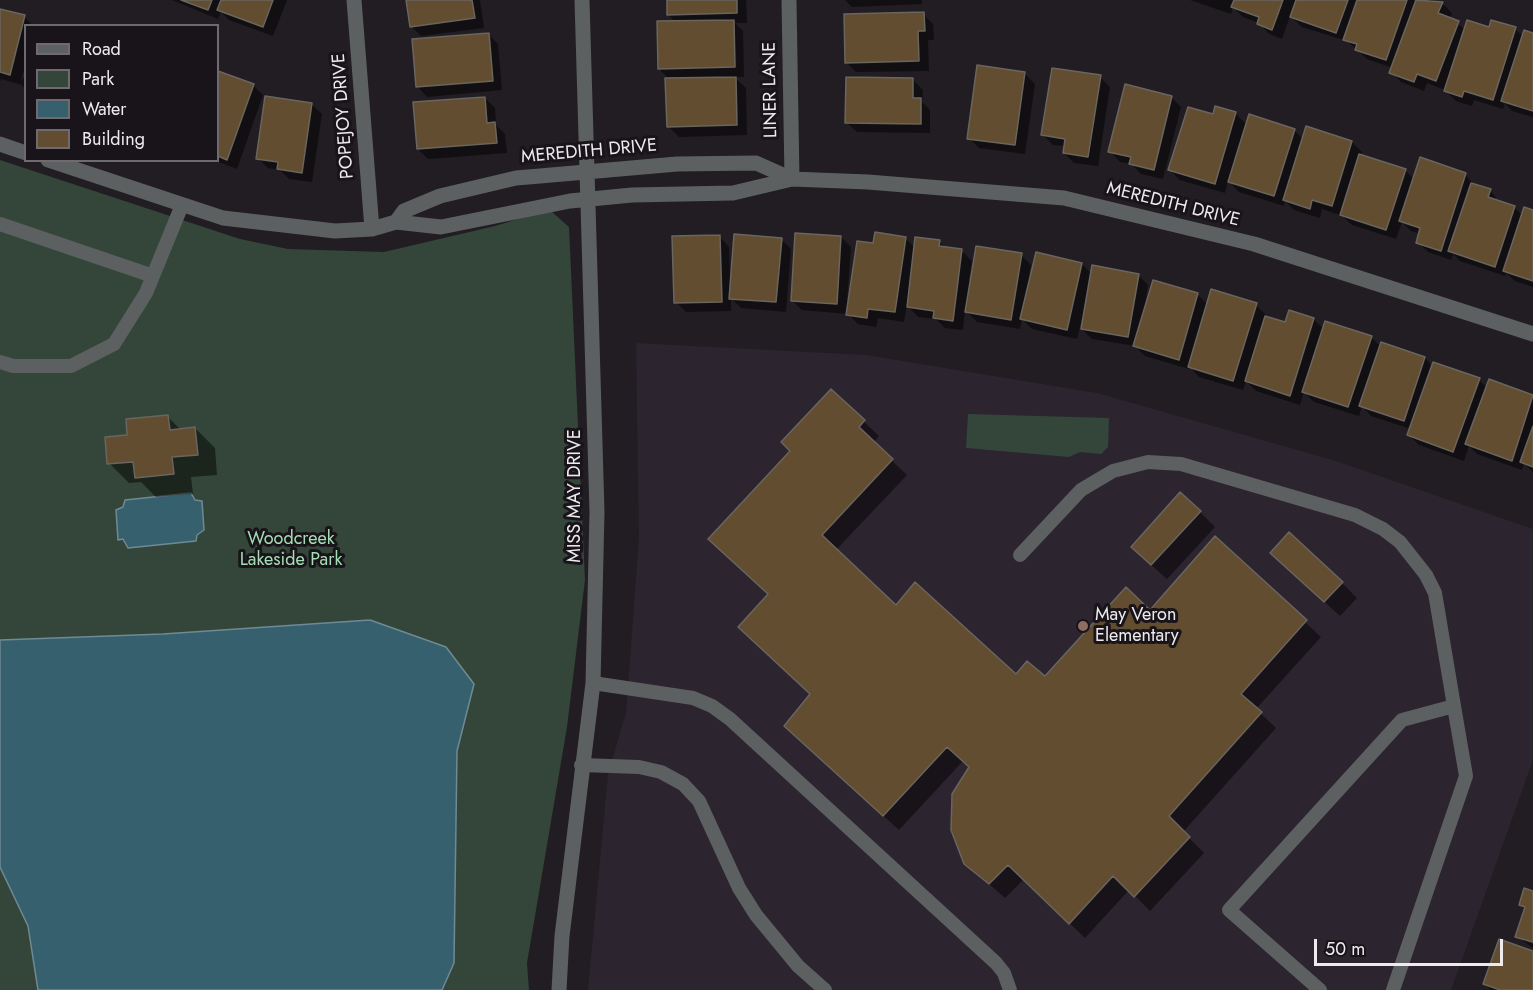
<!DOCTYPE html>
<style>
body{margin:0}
#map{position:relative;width:1533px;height:990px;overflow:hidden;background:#211d23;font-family:Jost,sans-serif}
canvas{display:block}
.legend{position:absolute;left:24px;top:24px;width:195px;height:138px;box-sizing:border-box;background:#181419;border:2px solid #6e6a6f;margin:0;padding:8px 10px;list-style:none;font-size:18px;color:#eeebef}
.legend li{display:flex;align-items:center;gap:12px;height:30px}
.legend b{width:30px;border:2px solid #6e6a6f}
.scale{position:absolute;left:1314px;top:939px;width:189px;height:27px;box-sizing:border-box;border:3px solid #eeebef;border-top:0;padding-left:8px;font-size:18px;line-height:21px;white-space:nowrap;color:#eeebef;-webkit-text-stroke:4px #181419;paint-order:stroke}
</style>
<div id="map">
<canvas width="1533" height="990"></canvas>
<ul class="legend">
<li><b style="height:8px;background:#5c6061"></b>Road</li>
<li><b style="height:16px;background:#344639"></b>Park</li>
<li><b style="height:16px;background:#37606e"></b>Water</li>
<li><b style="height:16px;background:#624d30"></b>Building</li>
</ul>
<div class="scale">50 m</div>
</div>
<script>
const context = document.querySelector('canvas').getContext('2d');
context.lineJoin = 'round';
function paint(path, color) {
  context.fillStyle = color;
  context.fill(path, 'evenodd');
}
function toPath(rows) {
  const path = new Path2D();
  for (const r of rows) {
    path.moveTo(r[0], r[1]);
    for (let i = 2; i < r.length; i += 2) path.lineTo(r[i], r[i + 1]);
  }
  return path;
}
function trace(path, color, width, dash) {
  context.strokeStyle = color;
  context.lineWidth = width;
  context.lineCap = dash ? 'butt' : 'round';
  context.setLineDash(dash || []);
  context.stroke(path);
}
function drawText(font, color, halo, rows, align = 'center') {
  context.font = font + ' Jost,sans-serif';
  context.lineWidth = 6;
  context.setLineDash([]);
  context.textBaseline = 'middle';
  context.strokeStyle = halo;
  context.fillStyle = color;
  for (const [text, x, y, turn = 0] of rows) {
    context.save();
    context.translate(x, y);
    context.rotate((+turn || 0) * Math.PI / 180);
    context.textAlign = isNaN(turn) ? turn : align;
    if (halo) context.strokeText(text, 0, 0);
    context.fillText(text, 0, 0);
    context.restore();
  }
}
const built = toPath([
 [636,343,866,355,1097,393,1336,461,1533,529,1533,760,1451,990,588,990,608,774,626,713,639,538]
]);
const green = toPath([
 [0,160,240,239,288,249,384,252,495,226,534,214,552,212,569,227,585,580,567,727,527,963,529,990,0,990],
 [968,414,1109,418,1108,447,1101,454,1080,452,1069,457,966,448]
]);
const water = toPath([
 [191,493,195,500,202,501,204,530,197,535,196,541,128,548,123,539,118,540,116,510,123,507,125,500,191,493],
 [370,620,446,647,474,684,457,751,454,963,442,990,38,990,28,926,0,867,0,640,163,634,370,620]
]);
const shadow = toPath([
 [172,0,287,0,273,36,229,20,221,12,218,19],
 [408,0,480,0,484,28,421,36,411,26],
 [668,0,746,0,747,23,735,23,743,31,744,77,734,77,746,88,747,135,679,137,668,126,670,80,659,69,676,22,668,15],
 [845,0,922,0,922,4,852,7],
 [1190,0,1413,0,1417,3,1418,0,1433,0,1442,3,1452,13,1450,19,1465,29,1515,29,1523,36,1533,35,1533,117,1512,111,1505,103,1503,109,1474,100,1472,106,1456,101,1445,90,1427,83,1424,91,1401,82,1391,72,1393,68,1367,59,1347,41,1302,27,1290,16,1282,39,1269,34,1259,23,1243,17,1233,7,1231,14],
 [0,10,24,16,33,26,26,26,26,62,21,81,26,75,26,91,22,85,1,79,0,82],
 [923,14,933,24,934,40,928,40,929,71,856,72,846,62],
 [488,34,498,44,502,90,427,97,417,86],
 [218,73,253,85,263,95,237,169,214,160,218,160],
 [1024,73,1035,84,1025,154,979,148,969,138],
 [1100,77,1110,87,1098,166,1074,163,1064,153,1065,146,1053,145,1043,135],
 [913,80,923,90,922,102,930,110,930,133,857,132,846,122],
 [1171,97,1181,107,1163,179,1141,174,1132,164,1120,162,1110,151],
 [485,98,495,108,496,125,505,134,507,153,428,159,418,149],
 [311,104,322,114,312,182,289,179,280,170,268,168,258,158],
 [1235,113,1247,125,1294,130,1303,139,1352,142,1362,152,1361,156,1405,170,1414,179,1465,174,1475,186,1490,190,1499,202,1514,207,1523,216,1533,211,1533,287,1515,281,1506,273,1505,276,1460,261,1453,254,1451,260,1428,252,1418,242,1420,234,1411,231,1402,222,1396,239,1352,225,1342,216,1322,209,1320,218,1294,210,1285,201,1284,206,1239,192,1228,181,1225,193,1180,180,1170,170,1214,116],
 [719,236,729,247,730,277,781,239,791,249,786,312,741,308,731,298,731,311,686,312,676,302],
 [841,237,851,247,847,301,850,301,874,245,905,238,915,248,939,242,947,249,962,251,972,261,969,281,1021,255,1031,265,1029,275,1032,275,1082,264,1092,274,1138,275,1148,285,1145,304,1147,304,1154,282,1198,295,1208,305,1256,305,1266,315,1265,318,1286,324,1313,319,1324,329,1371,337,1381,347,1425,358,1433,367,1479,380,1487,388,1489,381,1533,396,1533,472,1524,464,1522,470,1477,454,1469,446,1464,461,1419,445,1409,435,1411,429,1371,416,1362,406,1359,416,1314,402,1304,392,1300,405,1256,391,1246,381,1243,390,1199,377,1190,367,1189,369,1145,356,1135,346,1092,339,1082,329,1084,318,1082,318,1077,339,1032,329,1022,319,1020,329,977,322,965,310,963,330,945,328,936,319,918,317,907,305,904,322,878,318,876,327,858,324,848,314,802,310,792,300],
 [831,391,879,436,873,443,907,475,836,550,897,607,1016,676,1045,678,1150,612,1215,539,1321,637,1256,709,1276,728,1183,832,1204,853,1150,911,1129,890,1085,938,1024,879,1005,898,965,863,970,768,963,761,899,830,801,741,812,694,769,594,792,451],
 [168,417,181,430,195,428,215,448,217,475,191,477,193,494,156,497,141,482,129,483,109,463,129,437],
 [1200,512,1215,527,1167,579,1148,562],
 [1287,568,1342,583,1357,598,1340,616],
 [1533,892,1533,941,1527,939,1527,942,1533,944,1533,948,1517,936,1525,910,1520,905],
 [1533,952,1533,990,1491,990,1485,984]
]);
const building = toPath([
 [181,0,212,0,208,10,181,0],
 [221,0,273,0,263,27,217,10,221,0],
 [406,0,472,0,475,18,410,27,406,0],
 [667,0,737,0,737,13,667,15,667,0],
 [1234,0,1283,0,1272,30,1257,24,1259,17,1231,7,1234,0],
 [1296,0,1348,0,1336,33,1290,17,1296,0],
 [1357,0,1407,0,1386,60,1355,50,1357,44,1343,40,1357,0],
 [1416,0,1443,2,1438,13,1459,21,1436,81,1417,74,1414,82,1389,73,1416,0],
 [0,9,25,15,10,75,0,72,0,9],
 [924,12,925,31,918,31,919,61,845,63,844,14,924,12],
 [734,20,735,67,658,69,657,21,734,20],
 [1467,20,1489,27,1491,20,1516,27,1493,100,1464,91,1462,97,1444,91,1467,20],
 [1524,30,1533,33,1533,111,1501,101,1524,30],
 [489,33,493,81,416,87,412,39,489,33],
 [977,65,1025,72,1015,145,967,139,977,65],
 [1052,68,1101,75,1088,157,1063,153,1065,139,1041,135,1052,68],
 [218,71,254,84,227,160,218,156,218,71],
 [736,77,737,125,667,127,665,78,736,77],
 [846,77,913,78,913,98,921,98,921,124,845,123,846,77],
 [1125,84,1172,96,1154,170,1129,164,1131,157,1108,152,1125,84],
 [265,96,312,103,302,173,277,169,278,162,256,159,265,96],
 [485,97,487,123,495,122,497,143,417,149,413,102,485,97],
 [1215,106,1236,112,1215,184,1168,170,1188,107,1213,114,1215,106],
 [1249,114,1295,129,1274,196,1228,182,1249,114],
 [1306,126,1352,141,1332,206,1312,200,1310,209,1283,200,1306,126],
 [1359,154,1406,169,1386,230,1340,215,1359,154],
 [1420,157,1466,173,1441,251,1416,243,1420,228,1399,221,1420,157],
 [1471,183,1491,189,1488,197,1515,206,1495,267,1448,251,1471,183],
 [1524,207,1533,210,1533,281,1503,271,1524,207],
 [875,232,906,237,895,312,868,309,867,318,846,315,857,241,873,243,875,232],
 [795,233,841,236,837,304,791,301,795,233],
 [734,234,782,238,776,302,729,299,734,234],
 [720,235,722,302,674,303,672,236,720,235],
 [915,237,940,240,939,246,962,249,953,321,933,318,934,311,907,307,915,237],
 [976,246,1022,253,1011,320,965,312,976,246],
 [1036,252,1082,263,1067,330,1020,319,1036,252],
 [1092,265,1139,274,1128,337,1081,329,1092,265],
 [1153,280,1198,293,1179,360,1133,346,1153,280],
 [1211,289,1257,303,1233,381,1188,367,1211,289],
 [1289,310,1314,318,1290,396,1245,381,1265,316,1285,322,1289,310],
 [1325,321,1372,336,1348,407,1302,392,1325,321],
 [1381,342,1425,357,1404,421,1359,406,1381,342],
 [1433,362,1480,378,1453,452,1407,435,1433,362],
 [1489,379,1533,395,1512,461,1465,444,1489,379],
 [831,389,865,420,859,427,893,459,822,535,896,605,915,582,1016,674,1027,661,1045,676,1126,587,1150,610,1215,536,1307,620,1241,694,1262,712,1169,816,1190,837,1134,897,1113,876,1069,924,1008,865,989,884,964,864,951,830,952,794,969,767,947,747,883,816,784,726,810,694,738,627,768,594,708,539,790,451,781,442,831,389],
 [168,415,170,430,195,427,198,455,172,457,174,474,135,478,133,462,107,464,105,437,127,435,126,419,168,415],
 [1533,426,1533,467,1520,462,1533,426],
 [1180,492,1201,511,1151,565,1131,547,1180,492],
 [1289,532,1343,582,1324,602,1270,553,1289,532],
 [1524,888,1533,891,1533,942,1515,937,1525,907,1519,905,1524,888],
 [1499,939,1533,951,1533,990,1500,990,1483,984,1499,939]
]);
const service = toPath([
 [0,224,153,276],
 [0,362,13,366,71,366,114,344,146,293,182,205],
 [1020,555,1081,490,1113,471,1148,462,1181,464,1355,515,1383,529,1400,542,1426,575,1435,593,1454,706],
 [593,683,693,698,712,706,730,719,996,963,1004,973,1010,990],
 [581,765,639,767,661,772,683,784,699,801,739,888,756,915,798,966,825,990],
 [1320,990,1229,910,1402,720,1454,706,1466,776,1393,990]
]);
const minor = toPath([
 [354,0,372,229],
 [789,0,792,179],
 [0,144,26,153],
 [48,160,223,218,335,231,372,229,396,222,441,227,570,201,632,195,733,193,792,179,868,182,1064,198,1254,244,1533,334],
 [396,222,404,211,440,196,516,178,540,176,677,164,756,163,792,179],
 [559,990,562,936,593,683,597,512,582,0]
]);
const markers = [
 [1083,626,6,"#8d6e63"]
];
const streetNames = [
 ["LINER LANE",771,90,-91],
 ["POPEJOY DRIVE",344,116,-94],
 ["MEREDITH DRIVE",589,152,-5],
 ["MEREDITH DRIVE",1173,205,14],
 ["MISS MAY DRIVE",576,496,-90]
];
const parkNames = [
 ["Woodcreek",291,540],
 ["Lakeside Park",291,561]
];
const poiNames = [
 ["May Veron",1095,616],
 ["Elementary",1095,637]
];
paint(built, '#2c242f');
paint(green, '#344639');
paint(water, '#37606e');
trace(water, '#6e8a95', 1.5);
paint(shadow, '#0007');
paint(building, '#624d30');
trace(building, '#6a655e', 1.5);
trace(service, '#5c6061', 14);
trace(minor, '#5c6061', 15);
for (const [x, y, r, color] of markers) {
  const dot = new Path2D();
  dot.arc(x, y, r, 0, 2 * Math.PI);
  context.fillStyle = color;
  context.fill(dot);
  trace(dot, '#181419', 2);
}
drawText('18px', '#eeebef', '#181419', streetNames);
drawText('18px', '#a5deb6', '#181419', parkNames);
drawText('18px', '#eeebef', '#181419', poiNames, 'left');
</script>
